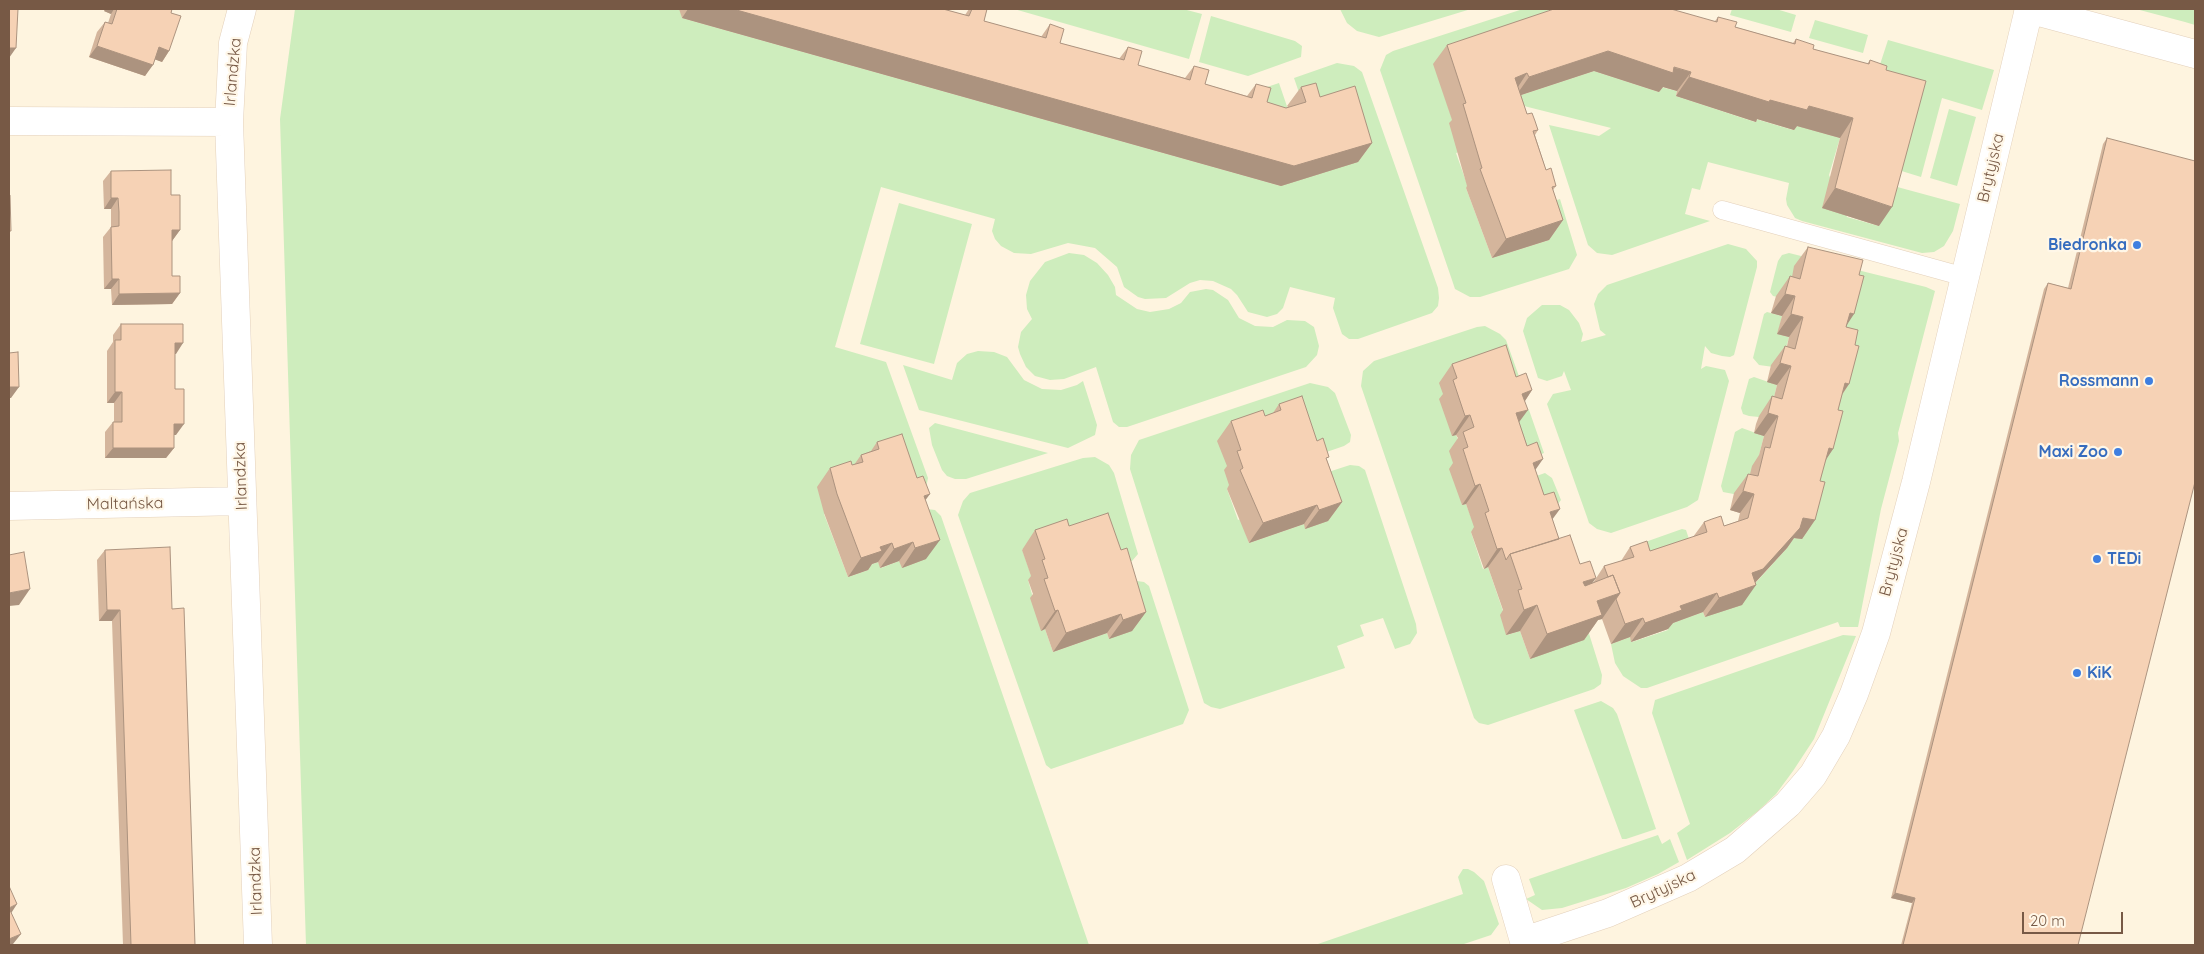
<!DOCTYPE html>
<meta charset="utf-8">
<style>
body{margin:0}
#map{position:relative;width:2204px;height:954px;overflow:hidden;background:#fef4df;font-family:Quicksand,sans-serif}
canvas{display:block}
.frame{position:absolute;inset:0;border:10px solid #775945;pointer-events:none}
.scale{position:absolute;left:2022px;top:912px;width:101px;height:22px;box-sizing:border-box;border:2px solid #775945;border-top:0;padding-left:6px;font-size:15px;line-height:18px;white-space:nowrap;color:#775945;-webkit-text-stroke:4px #fff7e8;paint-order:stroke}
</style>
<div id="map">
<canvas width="2204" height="954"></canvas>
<div class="frame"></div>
<div class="scale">20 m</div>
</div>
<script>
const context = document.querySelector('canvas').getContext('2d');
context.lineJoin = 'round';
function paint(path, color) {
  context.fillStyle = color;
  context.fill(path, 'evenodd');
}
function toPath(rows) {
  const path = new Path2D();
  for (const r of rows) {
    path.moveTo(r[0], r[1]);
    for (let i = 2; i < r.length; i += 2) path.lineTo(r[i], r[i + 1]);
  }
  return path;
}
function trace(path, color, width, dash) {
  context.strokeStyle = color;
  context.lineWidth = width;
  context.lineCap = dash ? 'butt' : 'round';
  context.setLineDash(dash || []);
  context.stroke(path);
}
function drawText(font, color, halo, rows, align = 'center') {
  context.font = font + ' Quicksand,sans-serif';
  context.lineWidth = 4.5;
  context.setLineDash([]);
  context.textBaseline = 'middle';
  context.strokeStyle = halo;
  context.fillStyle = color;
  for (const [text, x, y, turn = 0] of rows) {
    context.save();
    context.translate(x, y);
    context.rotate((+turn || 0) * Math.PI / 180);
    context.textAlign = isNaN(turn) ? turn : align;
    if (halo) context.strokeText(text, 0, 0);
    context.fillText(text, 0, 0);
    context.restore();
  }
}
const green = toPath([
 [295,9,680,9,682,18,1281,186,1307,116,1294,78,1337,63,1354,66,1362,72,1438,288,1439,298,1438,306,1432,313,1358,339,1349,339,1342,334,1333,308,1335,298,1290,287,1283,308,1277,314,1267,317,1248,312,1237,295,1231,289,1213,281,1200,280,1190,283,1166,298,1145,299,1138,297,1124,287,1117,267,1095,248,1068,243,1031,254,1014,253,1001,246,995,239,992,231,995,219,881,187,835,347,886,362,928,478,927,483,925,487,824,514,848,577,868,570,867,566,878,562,881,568,899,561,927,509,935,510,941,516,1089,945,306,945,280,119],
 [1014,9,1183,9,1202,14,1189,59],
 [1340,9,1471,9,1379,37,1357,31,1347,23],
 [1523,9,1548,9,1552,19,1434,64,1453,122,1459,152,1456,153,1468,187,1466,188,1492,258,1549,240,1538,206,1560,199,1577,255,1569,269,1480,297,1470,297,1455,289,1452,280,1380,70,1386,55,1393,51],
 [1732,9,1776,9,1796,15,1791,32,1730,15],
 [2136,9,2195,9,2195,25,2185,22],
 [1211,16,1295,41,1302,46,1301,57,1248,76,1199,62],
 [1815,20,1868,35,1863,53,1809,38],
 [1888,40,1994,70,1982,110,1942,98,1921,177,1895,169,1872,89],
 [1594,71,1659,92,1661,87,1677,91,1676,96,1755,122,1756,119,1793,130,1795,125,1840,138,1829,175,1847,217,1879,226,1890,185,1960,204,1953,231,1944,246,1934,252,1922,253,1802,221,1795,218,1787,205,1786,199,1789,183,1708,162,1700,190,1692,188,1685,214,1710,221,1612,255,1597,253,1588,245,1549,125,1599,136,1611,128,1524,106,1515,97],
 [1279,83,1292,121,1272,127,1264,88],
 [1949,109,1976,117,1957,186,1930,178],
 [899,203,972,224,934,364,860,344],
 [1728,244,1746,249,1757,261,1757,267,1734,355,1730,357,1722,356,1711,353,1705,346,1701,369,1706,366,1725,370,1729,381,1698,500,1687,507,1611,533,1597,529,1589,523,1587,517,1547,404,1553,394,1571,390,1564,371,1562,376,1547,381,1538,378,1523,331,1527,318,1542,305,1560,305,1569,310,1579,323,1583,334,1581,342,1606,335,1600,330,1594,304,1598,294,1607,285],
 [1069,253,1084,255,1097,263,1108,275,1115,287,1116,295,1137,309,1150,312,1169,309,1181,303,1190,292,1206,289,1213,290,1228,300,1239,318,1255,326,1273,327,1287,320,1305,321,1314,327,1319,346,1317,355,1306,367,1127,427,1119,427,1113,422,1096,367,1064,379,1050,380,1035,376,1026,367,1020,354,1018,347,1021,332,1032,319,1027,309,1026,295,1030,281,1045,262],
 [1789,253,1926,287,1935,291,1898,433,1899,441,1881,509,1858,627,1840,627,1838,622,1647,688,1641,688,1623,676,1615,663,1611,644,1630,637,1632,642,1668,630,1667,625,1703,612,1705,617,1750,589,1787,548,1790,537,1811,502,1786,299,1773,296,1770,292,1778,261,1782,255],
 [1767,312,1782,316,1778,334,1789,337,1781,368,1759,365,1753,358,1764,314],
 [1485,326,1500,334,1506,340,1521,382,1456,435,1461,446,1454,466,1462,505,1466,504,1476,530,1471,532,1483,569,1488,567,1504,614,1507,635,1520,631,1530,659,1586,624,1602,675,1601,684,1594,689,1488,725,1479,723,1474,718,1361,386,1363,371,1374,361,1477,327],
 [978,351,994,352,1007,357,1024,380,1042,389,1061,390,1077,385,1083,381,1097,425,1095,435,1068,448,919,410,903,365,952,380,957,363,967,354],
 [1754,377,1777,385,1769,418,1749,416,1743,414,1741,408,1749,379],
 [1310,383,1328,387,1335,393,1351,435,1350,442,1344,446,1309,458,1228,469,1230,487,1227,489,1238,520,1241,519,1249,543,1304,524,1316,476,1350,465,1359,466,1365,470,1416,624,1417,633,1410,644,1395,649,1383,618,1360,625,1364,636,1337,646,1345,668,1220,709,1211,707,1204,703,1130,469,1131,455,1139,440],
 [1526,408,1529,410,1544,453,1514,465,1514,429],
 [935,423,1048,453,966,479,955,479,947,476,942,470,932,445,929,428],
 [1742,428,1764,436,1756,467,1744,496,1723,492,1721,486,1735,432],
 [1095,457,1109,465,1114,473,1138,554,1132,561,1113,568,1022,549,1032,578,1028,580,1042,630,1045,629,1053,652,1107,633,1109,639,1137,581,1144,582,1149,586,1189,710,1183,724,1051,769,1046,765,958,515,963,501,970,493,1083,458],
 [1545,473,1552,478,1561,500,1558,504,1519,482],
 [1682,529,1686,530,1693,551,1637,571,1630,550,1634,546],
 [1843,635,1856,636,1814,739,1793,771,1776,794,1758,811,1730,833,1687,860,1677,833,1690,824,1652,713,1655,700],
 [1601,701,1613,708,1617,714,1656,829,1626,839,1622,839,1574,710],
 [1658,835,1662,844,1670,839,1679,862,1658,874,1626,888,1562,908,1542,910,1526,899,1535,895,1529,879],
 [1463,869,1468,869,1474,872,1484,881,1499,924,1491,935,1461,945,1315,945,1463,894,1458,877]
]);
const lane = toPath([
 [1722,210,1965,277]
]);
const street = toPath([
 [242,9,233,43,229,122,258,945],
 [2028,9,2195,54],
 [9,121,229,122],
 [9,506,242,501],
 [1506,879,1524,941,1608,913,1688,878,1735,850,1788,804,1813,775,1836,736,1854,694,1876,633,1916,482,2029,9]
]);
const wall = toPath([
 [105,9,172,9,171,13,169,51,162,62,155,59,145,76,89,57,97,32,105,22,108,23,111,14,104,11],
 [679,9,943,9,965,15,969,9,987,9,984,21,1041,37,1050,24,1060,43,1119,59,1128,47,1138,65,1185,78,1194,66,1205,84,1247,96,1256,84,1267,102,1286,108,1288,107,1287,106,1301,87,1320,97,1372,143,1358,162,1281,186,682,18],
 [1718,17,1735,27,1793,43,1796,39,1813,49,1867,64,1870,60,1886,70,1879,226,1822,208,1840,138,1797,126,1794,130,1757,119,1756,122,1676,96,1677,91,1663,87,1659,92,1594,71,1521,95,1527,114,1538,130,1535,135,1546,170,1556,186,1553,190,1563,220,1549,240,1492,258,1466,188,1467,186,1449,123,1452,120,1433,64,1447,45,1715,21],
 [2107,138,2078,945,1901,945,1912,903,1891,898,2044,289,2048,283,2068,288,2103,144],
 [111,171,171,195,180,230,172,241,172,276,180,293,172,304,112,305,111,289,104,289,103,237,111,227,111,209,104,209,103,181],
 [1808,247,1847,325,1846,327,1855,345,1849,384,1842,395,1838,410,1833,449,1825,460,1820,481,1815,520,1802,539,1794,538,1787,548,1755,583,1742,605,1705,617,1703,612,1673,623,1668,629,1631,642,1630,637,1611,644,1602,619,1598,620,1584,640,1530,659,1520,631,1506,635,1500,615,1503,610,1488,567,1484,569,1471,532,1474,527,1466,504,1462,505,1449,469,1453,463,1449,451,1458,438,1456,435,1452,436,1439,399,1443,394,1439,383,1452,364,1516,377,1532,390,1525,401,1519,422,1559,539,1580,564,1592,583,1593,583,1604,566,1621,561,1630,547,1650,551,1693,537,1704,522,1724,526,1738,521,1740,513,1730,510,1734,493,1748,474,1750,474,1752,466,1759,455,1764,436,1754,433,1756,424,1759,416,1772,396,1774,397,1777,385,1767,382,1771,365,1785,346,1787,346,1789,337,1777,334,1782,316,1771,313,1776,296,1790,276,1792,277,1794,266],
 [121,324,176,354,175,354,175,389,176,435,174,435,174,448,166,458,105,458,105,432,113,422,114,422,114,403,107,403,107,351,113,342,113,335],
 [1279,404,1317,441,1327,460,1342,502,1328,521,1305,529,1304,524,1249,543,1227,489,1229,485,1224,470,1227,466,1217,441,1231,421,1265,416,1273,413],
 [877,442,925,500,926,559,902,568,899,561,880,568,878,562,872,564,868,570,848,577,824,513,817,487,830,468,854,465,861,455,871,451],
 [1069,526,1121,550,1146,612,1132,631,1109,639,1107,633,1053,652,1045,629,1041,631,1030,598,1033,594,1028,580,1031,576,1022,550,1035,530],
 [105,550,172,609,195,945,123,945,112,621,99,621,97,560]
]);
const shadedWall = toPath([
 [106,9,114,9,111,14,104,11],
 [688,9,733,9,1372,143,1358,162,1281,186,682,18],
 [97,46,153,65,145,76,89,57],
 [159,47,169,51,162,62,151,58],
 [9,48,16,48,9,58],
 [1608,51,1691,72,1677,91,1663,87,1659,92,1594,71,1515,97,1529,77],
 [1527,73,1514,93,1515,78],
 [1689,77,1770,100,1809,106,1853,118,1840,138,1797,126,1794,130,1757,119,1756,122,1676,96],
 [1835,188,1892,207,1879,226,1822,208],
 [111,198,118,198,111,209,104,209],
 [1563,220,1549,240,1492,258,1506,239],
 [172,230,180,230,172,241,165,241],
 [112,279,119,279,111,289,104,289],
 [180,293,172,304,112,305,119,294],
 [1785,294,1795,296,1782,316,1771,313],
 [1850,313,1854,314,1841,334],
 [1791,314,1803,317,1789,337,1777,334],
 [175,343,183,343,176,354,168,354],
 [1780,363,1791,366,1777,385,1767,382],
 [1845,383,1849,384,1836,403],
 [9,387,19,387,11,398,9,398],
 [1532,390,1519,410,1522,394],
 [115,392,122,392,114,403,107,403],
 [1528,410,1514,429,1516,413],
 [1768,413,1778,416,1764,436,1754,433],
 [1470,415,1456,435,1452,436,1465,416],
 [174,424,184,424,176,435,166,435],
 [113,448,174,448,166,458,105,458],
 [1829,448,1833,449,1820,469],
 [1543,459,1529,479,1533,463],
 [1480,484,1466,504,1462,505,1475,486],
 [1743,491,1754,494,1740,513,1730,510],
 [930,494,916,513,924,496],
 [1342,502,1328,521,1305,529,1319,510],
 [1317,505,1304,524,1249,543,1263,523],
 [1560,509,1546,528,1550,512],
 [1803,518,1815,520,1802,539,1794,538,1787,548,1752,586,1756,585,1742,605,1705,617,1719,598,1752,573],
 [940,540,926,559,902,568,915,548],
 [913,542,899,561,880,568,894,549],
 [892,543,878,562,872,564,868,570,848,577,861,558,880,547],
 [1502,548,1488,567,1484,569,1497,549],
 [1596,578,1578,603,1583,582],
 [30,589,19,605,9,606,9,593],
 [1620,593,1602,619,1598,620,1584,640,1530,659,1547,634,1597,601],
 [1717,593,1703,612,1673,623,1668,629,1631,642,1645,623,1680,606],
 [1537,605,1520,631,1506,635,1524,610],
 [107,610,120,610,112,621,99,621],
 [1058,610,1045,629,1041,631,1055,611],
 [1146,612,1132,631,1109,639,1123,620],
 [1121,614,1107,633,1053,652,1066,633],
 [1643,618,1630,637,1611,644,1625,624],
 [1895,893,1915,898,1912,903,1891,898],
 [17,904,10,915,9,908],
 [21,934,13,944,9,945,9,939]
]);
const building = toPath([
 [9,9,18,9,16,48,9,48,9,9],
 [117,9,172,9,171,13,181,16,169,51,159,47,153,65,97,46,105,22,112,24,117,9],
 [733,9,943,9,969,16,972,9,987,9,984,21,1046,38,1050,24,1064,29,1060,43,1124,60,1128,47,1142,51,1138,65,1190,80,1194,66,1209,70,1205,84,1252,98,1256,84,1271,88,1267,102,1286,108,1306,102,1301,87,1316,83,1320,97,1355,86,1372,143,1294,166,733,9],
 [1554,9,1671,9,1717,22,1718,17,1737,22,1735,27,1795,44,1796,39,1814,45,1813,49,1869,64,1870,60,1887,66,1886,70,1926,81,1892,207,1835,188,1853,118,1809,106,1807,110,1770,100,1769,102,1689,77,1691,72,1674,67,1673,73,1608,51,1529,77,1527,73,1515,78,1527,114,1532,113,1535,121,1538,130,1533,131,1546,170,1551,168,1556,186,1552,187,1563,220,1506,239,1480,169,1482,168,1463,104,1466,103,1447,45,1554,9],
 [2107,138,2195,161,2195,482,2078,945,1903,945,1915,898,1895,893,2048,283,2071,289,2107,138],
 [171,170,171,195,180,195,180,230,172,230,172,276,180,276,180,293,119,294,119,279,112,279,111,227,119,226,119,212,118,198,111,198,111,171,171,170],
 [9,195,10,195,11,231,9,231,9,195],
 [1808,247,1863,260,1859,275,1864,276,1854,314,1850,313,1846,327,1858,330,1855,345,1859,346,1849,384,1845,383,1838,410,1843,411,1833,449,1829,448,1820,481,1825,482,1815,520,1803,518,1800,528,1763,569,1752,573,1756,585,1719,598,1717,593,1680,606,1682,610,1645,623,1643,618,1625,624,1616,599,1620,593,1613,575,1608,577,1604,566,1634,557,1630,547,1647,541,1650,551,1707,532,1704,522,1712,519,1721,516,1724,526,1748,518,1754,494,1743,491,1748,474,1758,476,1765,447,1770,448,1778,416,1768,413,1770,405,1772,396,1782,399,1791,366,1780,363,1785,346,1795,349,1803,317,1791,314,1795,296,1785,294,1790,276,1800,279,1808,247],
 [121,324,183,324,183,343,175,343,175,389,184,389,184,424,174,424,174,448,113,448,113,422,122,422,122,392,115,392,115,340,121,340,121,324],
 [1506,345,1516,377,1526,373,1532,390,1522,394,1528,410,1516,413,1527,446,1537,442,1543,459,1533,463,1544,495,1554,492,1560,509,1550,512,1559,539,1510,554,1506,560,1502,548,1497,549,1485,513,1489,511,1480,484,1475,486,1463,449,1468,447,1463,432,1474,427,1470,415,1465,416,1453,380,1457,378,1452,364,1506,345],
 [18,352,19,387,9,387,9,353,18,352],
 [1302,396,1317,441,1323,438,1329,457,1326,458,1342,502,1319,510,1317,505,1263,523,1240,470,1243,468,1237,451,1241,450,1231,421,1263,410,1265,416,1281,410,1279,404,1302,396],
 [902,434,917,478,923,476,930,494,924,496,940,540,915,548,913,542,894,549,892,543,880,547,882,551,861,558,837,494,830,468,851,461,852,465,863,462,861,455,879,449,877,442,902,434],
 [1108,513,1121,550,1127,548,1146,612,1123,620,1121,614,1066,633,1058,610,1055,611,1044,579,1048,578,1042,560,1045,559,1035,530,1067,519,1069,526,1108,513],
 [1570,535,1580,564,1590,561,1596,578,1583,582,1585,586,1613,575,1620,593,1597,601,1602,615,1547,634,1537,605,1524,610,1518,590,1522,589,1510,554,1570,535],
 [170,547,172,609,184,608,195,945,131,945,120,610,107,610,105,550,170,547],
 [24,552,30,589,9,593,9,555,24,552],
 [9,886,17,904,9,908,21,934,9,939,9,886]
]);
const markers = [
 [2137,245,5,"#3f7fe0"],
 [2149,381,5,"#3f7fe0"],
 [2118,452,5,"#3f7fe0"],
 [2097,559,5,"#3f7fe0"],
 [2077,673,5,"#3f7fe0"]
];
const streetNames = [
 ["Irlandzka",233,72,-85],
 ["Brytyjska",1991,168,-77],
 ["Irlandzka",241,476,-92],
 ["Maltańska",125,504,-1],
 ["Brytyjska",1894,562,-75],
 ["Irlandzka",256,881,-92],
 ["Brytyjska",1663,889,-25]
];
const shopNames = [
 ["Biedronka",2127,245],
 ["Rossmann",2139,381],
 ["Maxi Zoo",2108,452],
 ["TEDi",2107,559,"left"],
 ["KiK",2087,673,"left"]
];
paint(green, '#ceedbd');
trace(lane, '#e3d0bb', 19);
trace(street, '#e3d0bb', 29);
trace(lane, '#fff', 18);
trace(street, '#fff', 28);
paint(wall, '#d4b59c');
paint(shadedWall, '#ac937f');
paint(building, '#f6d2b5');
trace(building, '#ac937f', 1);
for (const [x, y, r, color] of markers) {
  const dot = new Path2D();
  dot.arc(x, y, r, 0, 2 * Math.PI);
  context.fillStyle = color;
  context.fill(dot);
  trace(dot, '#fff7e8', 2);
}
drawText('16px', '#775945', '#fff7e8', streetNames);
drawText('bold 16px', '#366cbe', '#fff7e8', shopNames, 'right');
</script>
